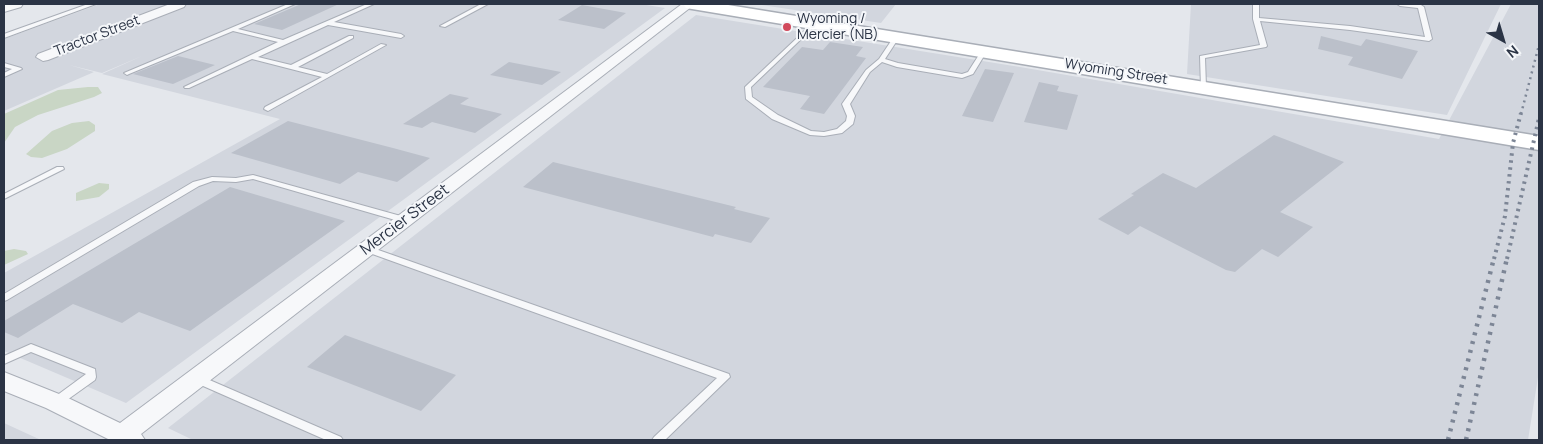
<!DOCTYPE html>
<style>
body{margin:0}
#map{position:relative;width:1543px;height:444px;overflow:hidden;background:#e4e7ec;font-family:Manrope,sans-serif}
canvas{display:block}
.frame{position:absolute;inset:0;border:5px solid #2b3445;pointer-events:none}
.north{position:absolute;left:1478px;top:15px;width:50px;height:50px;-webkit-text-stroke:4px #f4f6f9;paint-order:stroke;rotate:141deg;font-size:14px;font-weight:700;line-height:20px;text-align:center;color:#2b3445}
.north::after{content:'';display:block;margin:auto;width:18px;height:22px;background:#2b3445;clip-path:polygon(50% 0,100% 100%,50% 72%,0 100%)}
</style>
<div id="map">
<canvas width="1543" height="444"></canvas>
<div class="frame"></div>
<div class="north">N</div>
</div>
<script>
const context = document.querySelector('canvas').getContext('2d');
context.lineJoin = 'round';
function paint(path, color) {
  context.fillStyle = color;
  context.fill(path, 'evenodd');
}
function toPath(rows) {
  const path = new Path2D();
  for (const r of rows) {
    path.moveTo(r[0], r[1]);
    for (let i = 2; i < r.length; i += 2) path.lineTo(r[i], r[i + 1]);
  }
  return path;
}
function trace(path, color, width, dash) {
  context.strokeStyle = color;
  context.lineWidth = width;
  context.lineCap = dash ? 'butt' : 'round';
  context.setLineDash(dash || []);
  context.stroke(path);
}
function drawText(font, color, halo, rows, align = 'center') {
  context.font = font + ' Manrope,sans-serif';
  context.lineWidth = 4;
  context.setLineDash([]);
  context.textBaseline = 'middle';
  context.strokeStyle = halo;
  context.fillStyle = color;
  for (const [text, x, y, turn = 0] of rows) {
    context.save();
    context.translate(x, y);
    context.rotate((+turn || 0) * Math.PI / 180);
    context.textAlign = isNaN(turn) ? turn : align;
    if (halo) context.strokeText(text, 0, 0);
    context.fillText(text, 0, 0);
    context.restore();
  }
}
const built = toPath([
 [100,4,640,4,665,8,126,403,4,351,4,273,280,119,102,74,142,56,102,73,69,65,94,72,4,111,4,39],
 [755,4,896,4,881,23],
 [1191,4,1501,4,1447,115,1187,74],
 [1511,4,1539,4,1539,371,1528,440,193,440,168,428,696,15,1020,67,1439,139],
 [4,423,41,440,4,440]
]);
const green = toPath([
 [88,87,98,87,102,93,94,97,38,115,15,127,4,143,4,114,58,90],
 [89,121,95,125,95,131,67,149,42,158,31,157,26,154,52,131,72,123],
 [99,183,109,184,109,189,99,197,76,201,76,193],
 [14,249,26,251,28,254,4,265,4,251]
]);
const building = toPath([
 [301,4,339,4,282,30,254,24],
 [582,5,626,13,604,29,558,20],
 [1321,36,1361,46,1366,39,1418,51,1402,79,1348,65,1353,57,1318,49],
 [830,42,863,47,856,56,866,58,824,114,800,109,810,96,763,87,802,47,823,50],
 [178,56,215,65,173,84,133,74],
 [509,62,561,72,542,85,490,75],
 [985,69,1014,73,993,122,962,116],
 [1039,82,1059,86,1057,91,1078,95,1067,130,1024,122],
 [450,94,469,98,460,104,502,114,475,133,432,122,422,128,403,124],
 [288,121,393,148,430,158,397,182,358,172,340,184,231,153],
 [1274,135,1344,162,1280,212,1313,227,1278,257,1262,249,1235,272,1226,270,1140,226,1128,235,1098,219,1134,195,1131,194,1163,173,1196,188],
 [553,162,736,207,734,209,770,218,751,243,715,234,713,237,523,187],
 [230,187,345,221,190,331,139,312,122,323,73,304,18,338,4,332,4,321],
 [345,335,456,375,421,411,307,367]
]);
const lane = toPath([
 [88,4,96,4,4,38,4,34,88,4],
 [288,4,295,4,238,29,283,40,367,4,374,4,334,22,401,34,404,36,401,38,328,25,258,57,291,65,349,36,353,36,353,38,298,67,327,74,381,44,386,45,268,111,264,109,265,107,322,77,252,59,189,88,185,88,184,87,278,42,233,31,129,74,127,75,124,73,288,4],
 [481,4,488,4,445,27,440,26,481,4],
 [1253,4,1259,4,1259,18,1350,26,1425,37,1418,8,1400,6,1397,4,1421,5,1424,7,1432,39,1429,41,1350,30,1260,21,1267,46,1266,47,1205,58,1206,87,1203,89,1201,88,1200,56,1260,45,1253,19,1253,4],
 [815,21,818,23,817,24,751,87,752,97,778,115,811,131,824,132,837,129,846,121,847,116,842,104,866,70,879,59,895,35,900,36,885,59,898,63,962,74,968,72,982,50,987,51,973,74,962,78,897,67,882,62,870,72,850,104,855,116,853,124,842,133,824,136,810,135,772,119,746,99,745,87,815,21],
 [4,63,21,68,22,69,4,77,4,73,12,69,4,67,4,63],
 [57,167,63,167,64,169,4,199,4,194,57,167],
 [253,175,408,218,409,220,408,222,402,222,253,179,236,182,213,181,199,186,7,300,4,301,4,294,193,182,212,177,236,178,253,175],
 [367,246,729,374,730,377,665,440,652,440,654,437,717,378,364,251,362,249,364,247,367,246],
 [31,344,95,369,96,377,95,380,60,405,56,406,52,405,50,402,52,399,86,374,31,352,4,364,4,356,31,344],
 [198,375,341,437,343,440,326,440,194,382,193,379,194,376,198,375]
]);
const street = toPath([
 [4,4,23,4,21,7,4,12,4,4],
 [170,4,186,4,184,7,48,60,43,61,36,57,38,54,170,4],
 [682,4,695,4,141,434,145,440,110,440,46,408,4,391,4,372,64,396,120,423,682,4]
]);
const secondary = toPath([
 [683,4,722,4,1539,136,1539,150,692,9,686,8,683,4]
]);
const railFar2 = toPath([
 [1521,114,1539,45]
]);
const railFar1 = toPath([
 [1494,259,1505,216,1513,143,1521,113],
 [1507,259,1539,118]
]);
const rail = toPath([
 [1448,440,1494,258],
 [1466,440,1507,258]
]);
const markers = [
 [787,27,5,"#d1495b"]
];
const farPoinames = [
 ["Wyoming /",797,19],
 ["Mercier (NB)",797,35]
];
const farStreetnames = [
 ["Tractor Street",97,36,-21],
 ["Wyoming Street",1116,72,9]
];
const streetNames = [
 ["Mercier Street",405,220,-37]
];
paint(built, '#d2d6de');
paint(green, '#c9d6c5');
paint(building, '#bbc0ca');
trace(lane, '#a9aeb7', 2);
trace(street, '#a9aeb7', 2);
trace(secondary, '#a9aeb7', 3);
paint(lane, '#f7f8fa');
paint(street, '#f7f8fa');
paint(secondary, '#fff');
trace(railFar2, '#7d8696', 2.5, [2, 4]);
trace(railFar1, '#7d8696', 4, [2.5, 4.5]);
trace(rail, '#7d8696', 4.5, [3, 6]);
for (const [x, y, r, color] of markers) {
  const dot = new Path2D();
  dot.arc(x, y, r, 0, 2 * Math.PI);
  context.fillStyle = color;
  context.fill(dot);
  trace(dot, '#f4f6f9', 2);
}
drawText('14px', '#2b3445', '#f4f6f9', farPoinames, 'left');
drawText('14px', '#2b3445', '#f4f6f9', farStreetnames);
drawText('16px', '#2b3445', '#f4f6f9', streetNames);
</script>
